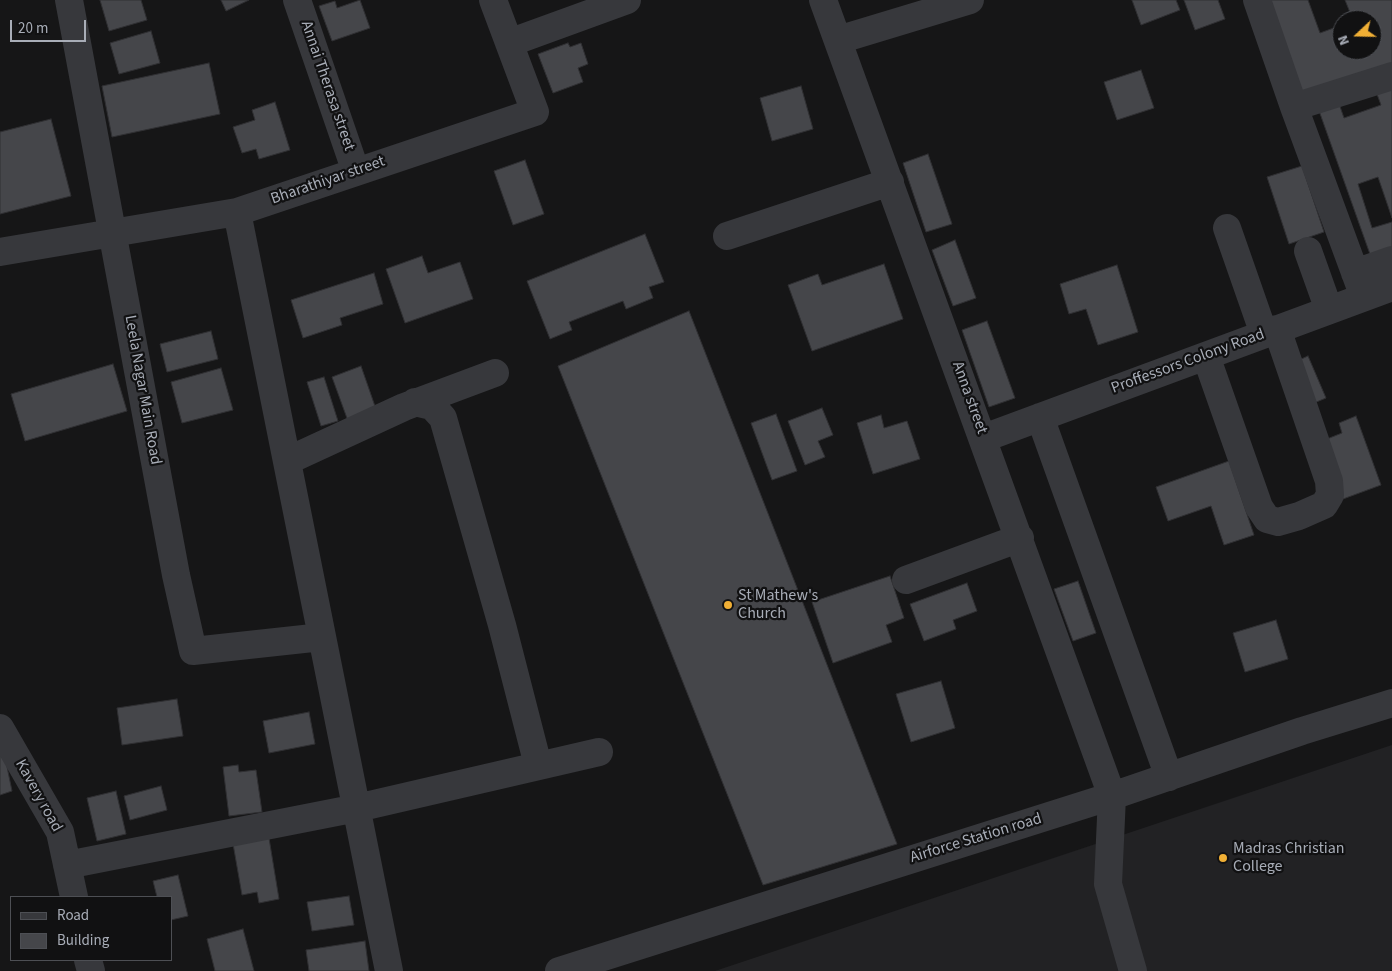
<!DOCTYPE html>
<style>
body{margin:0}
#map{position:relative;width:1392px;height:971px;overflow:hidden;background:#161617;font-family:"Source Sans 3",sans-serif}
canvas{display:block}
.legend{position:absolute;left:10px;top:896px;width:162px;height:65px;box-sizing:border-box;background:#111112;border:1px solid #4d4f54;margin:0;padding:6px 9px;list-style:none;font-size:15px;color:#a8adb7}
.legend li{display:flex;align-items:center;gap:10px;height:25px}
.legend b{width:25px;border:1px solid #4d4f54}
.north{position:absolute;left:1332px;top:10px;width:50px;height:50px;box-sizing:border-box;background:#111112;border:1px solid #4d4f54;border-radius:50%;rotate:249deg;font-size:14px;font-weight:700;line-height:20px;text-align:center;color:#a8adb7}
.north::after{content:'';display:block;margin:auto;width:18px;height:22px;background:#f0af35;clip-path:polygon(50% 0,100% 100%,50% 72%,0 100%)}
.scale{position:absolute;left:10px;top:20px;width:76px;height:22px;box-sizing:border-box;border:2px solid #a8adb7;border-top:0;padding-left:6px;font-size:15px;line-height:18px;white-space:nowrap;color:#a8adb7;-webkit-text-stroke:4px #111112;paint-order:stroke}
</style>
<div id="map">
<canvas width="1392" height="971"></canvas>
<ul class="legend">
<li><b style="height:6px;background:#37383c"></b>Road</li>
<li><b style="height:14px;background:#45464a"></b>Building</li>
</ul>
<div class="north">N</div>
<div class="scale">20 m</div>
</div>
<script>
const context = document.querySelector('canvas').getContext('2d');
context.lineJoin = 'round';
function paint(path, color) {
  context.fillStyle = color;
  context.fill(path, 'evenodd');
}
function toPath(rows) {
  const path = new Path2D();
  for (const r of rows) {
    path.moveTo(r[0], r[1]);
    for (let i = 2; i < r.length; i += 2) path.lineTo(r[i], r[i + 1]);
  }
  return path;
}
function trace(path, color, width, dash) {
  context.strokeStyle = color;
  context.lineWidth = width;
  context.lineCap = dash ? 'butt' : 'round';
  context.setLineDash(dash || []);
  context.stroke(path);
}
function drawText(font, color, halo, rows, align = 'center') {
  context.font = font + ' "Source Sans 3",sans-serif';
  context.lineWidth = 4.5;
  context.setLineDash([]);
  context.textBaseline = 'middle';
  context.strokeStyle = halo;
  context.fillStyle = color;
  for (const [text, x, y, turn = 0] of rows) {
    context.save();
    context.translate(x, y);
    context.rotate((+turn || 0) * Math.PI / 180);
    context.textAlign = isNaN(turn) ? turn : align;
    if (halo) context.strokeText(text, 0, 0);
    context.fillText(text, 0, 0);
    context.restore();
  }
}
const built = toPath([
 [1392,745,1392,971,715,971]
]);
const building = toPath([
 [100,0,141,0,147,20,109,31,100,0],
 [221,0,249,0,226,11,221,0],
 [360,0,370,28,332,41,319,6,335,1,337,8,360,0],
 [1132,0,1176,0,1180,10,1141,25,1132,0],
 [1184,0,1218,0,1225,19,1195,30,1184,0],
 [1263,0,1308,0,1320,33,1342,25,1342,50,1372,50,1372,20,1353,20,1345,0,1392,0,1392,69,1297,100,1263,0],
 [151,31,160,63,119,74,110,43,151,31],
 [568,43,570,47,581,43,588,64,578,68,583,82,553,93,538,54,568,43],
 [209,63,220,114,112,137,102,86,209,63],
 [1141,70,1154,108,1117,120,1104,82,1141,70],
 [1392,79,1392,218,1378,177,1358,184,1372,228,1392,222,1392,249,1371,257,1317,105,1337,98,1344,118,1381,105,1374,86,1392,79],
 [801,86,813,129,772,141,760,98,801,86],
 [275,102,290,150,259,159,256,149,242,153,233,127,255,120,252,110,275,102],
 [51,119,71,196,0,214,0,132,51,119],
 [928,154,952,224,926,232,903,163,928,154],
 [525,160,544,214,513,225,494,171,525,160],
 [1302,166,1324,232,1289,244,1267,177,1302,166],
 [645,234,664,282,649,287,653,298,626,309,623,301,569,322,572,330,550,339,527,281,645,234],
 [955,240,976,298,953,306,932,250,955,240],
 [422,256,428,273,460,262,473,299,405,323,386,269,422,256],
 [884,264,903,319,812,351,788,285,818,274,822,285,884,264],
 [1117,265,1138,332,1098,345,1086,309,1069,314,1060,284,1117,265],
 [374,273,383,304,340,318,342,325,303,338,291,300,374,273],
 [689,311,897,844,763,885,558,366,689,311],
 [987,321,1015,398,989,407,962,330,987,321],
 [211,331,218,359,167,372,160,344,211,331],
 [1308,356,1326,398,1314,403,1297,361,1308,356],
 [113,364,127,411,25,441,11,394,113,364],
 [361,366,377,412,348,421,332,377,361,366],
 [221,368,233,410,182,423,171,382,221,368],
 [324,377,338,421,321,426,307,382,324,377],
 [822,408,833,435,818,441,825,457,805,465,788,421,822,408],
 [776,414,797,471,772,480,751,423,776,414],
 [881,415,884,428,907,421,920,459,873,474,857,423,881,415],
 [1356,416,1381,485,1343,499,1322,441,1342,433,1339,423,1356,416],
 [1229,461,1254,535,1224,545,1211,506,1168,521,1156,487,1229,461],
 [890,576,904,618,886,625,892,642,833,663,812,602,890,576],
 [1078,581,1096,633,1073,641,1054,589,1078,581],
 [967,583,977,611,953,620,956,629,924,641,910,604,967,583],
 [1276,620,1288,659,1245,672,1233,633,1276,620],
 [941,681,955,728,911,742,896,694,941,681],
 [177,699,183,736,122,745,117,708,177,699],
 [309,712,315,744,269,753,263,721,309,712],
 [0,755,6,762,12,791,0,795,0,755],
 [238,765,239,772,256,770,262,812,229,816,223,767,238,765],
 [161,786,167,810,130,820,124,796,161,786],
 [116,791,126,834,97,841,87,798,116,791],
 [268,832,279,899,259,903,257,892,242,895,232,838,268,832],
 [178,875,188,916,171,920,171,897,157,897,153,881,178,875],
 [349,896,354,925,312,931,307,902,349,896],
 [243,929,254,971,215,971,207,939,243,929],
 [365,941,369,971,309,971,306,950,365,941]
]);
const minor = toPath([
 [69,0,176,575,193,651,322,637],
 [297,0,356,172],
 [823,0,1112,796,1108,884,1133,971],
 [1257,0,1294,107,1364,297],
 [838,40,970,0],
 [509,43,627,0],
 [1294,107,1392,76],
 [237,212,389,971],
 [1227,228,1264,334],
 [727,236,890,182],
 [1308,251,1329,310],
 [0,252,237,212,535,112,493,0],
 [1355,273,1392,260],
 [1206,356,1259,507,1267,519,1278,522,1299,516,1324,505,1330,495,1329,481,1277,329],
 [415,402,432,406,443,418,502,625,538,765],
 [1040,417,1169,777],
 [984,438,1392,287],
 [287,461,404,407,495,373],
 [906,580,1020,538],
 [0,728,60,832,74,897],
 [67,865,357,808,599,752],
 [88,960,91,971],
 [559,971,1112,796,1302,731,1392,703]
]);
const markers = [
 [728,605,5,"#f0af35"],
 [1223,858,5,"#f0af35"]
];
const streetNames = [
 ["Annai Therasa street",327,86,71],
 ["Bharathiyar street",328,181,-19],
 ["Proffessors Colony Road",1188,362,-20],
 ["Leela Nagar Main Road",142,390,80],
 ["Anna street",969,398,70],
 ["Kavery road",38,796,61],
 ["Airforce Station road",976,839,-17]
];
const poiNames = [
 ["St Mathew's",738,596],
 ["Church",738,614],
 ["Madras Christian",1233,849],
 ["College",1233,867]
];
paint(built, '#222224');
paint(building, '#45464a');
trace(building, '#303033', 1);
trace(minor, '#37383c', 28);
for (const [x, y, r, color] of markers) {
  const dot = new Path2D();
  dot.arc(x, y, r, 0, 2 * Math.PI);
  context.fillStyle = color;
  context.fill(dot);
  trace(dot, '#111112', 2);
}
drawText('16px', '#a8adb7', '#111112', streetNames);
drawText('16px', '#a8adb7', '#111112', poiNames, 'left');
</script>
